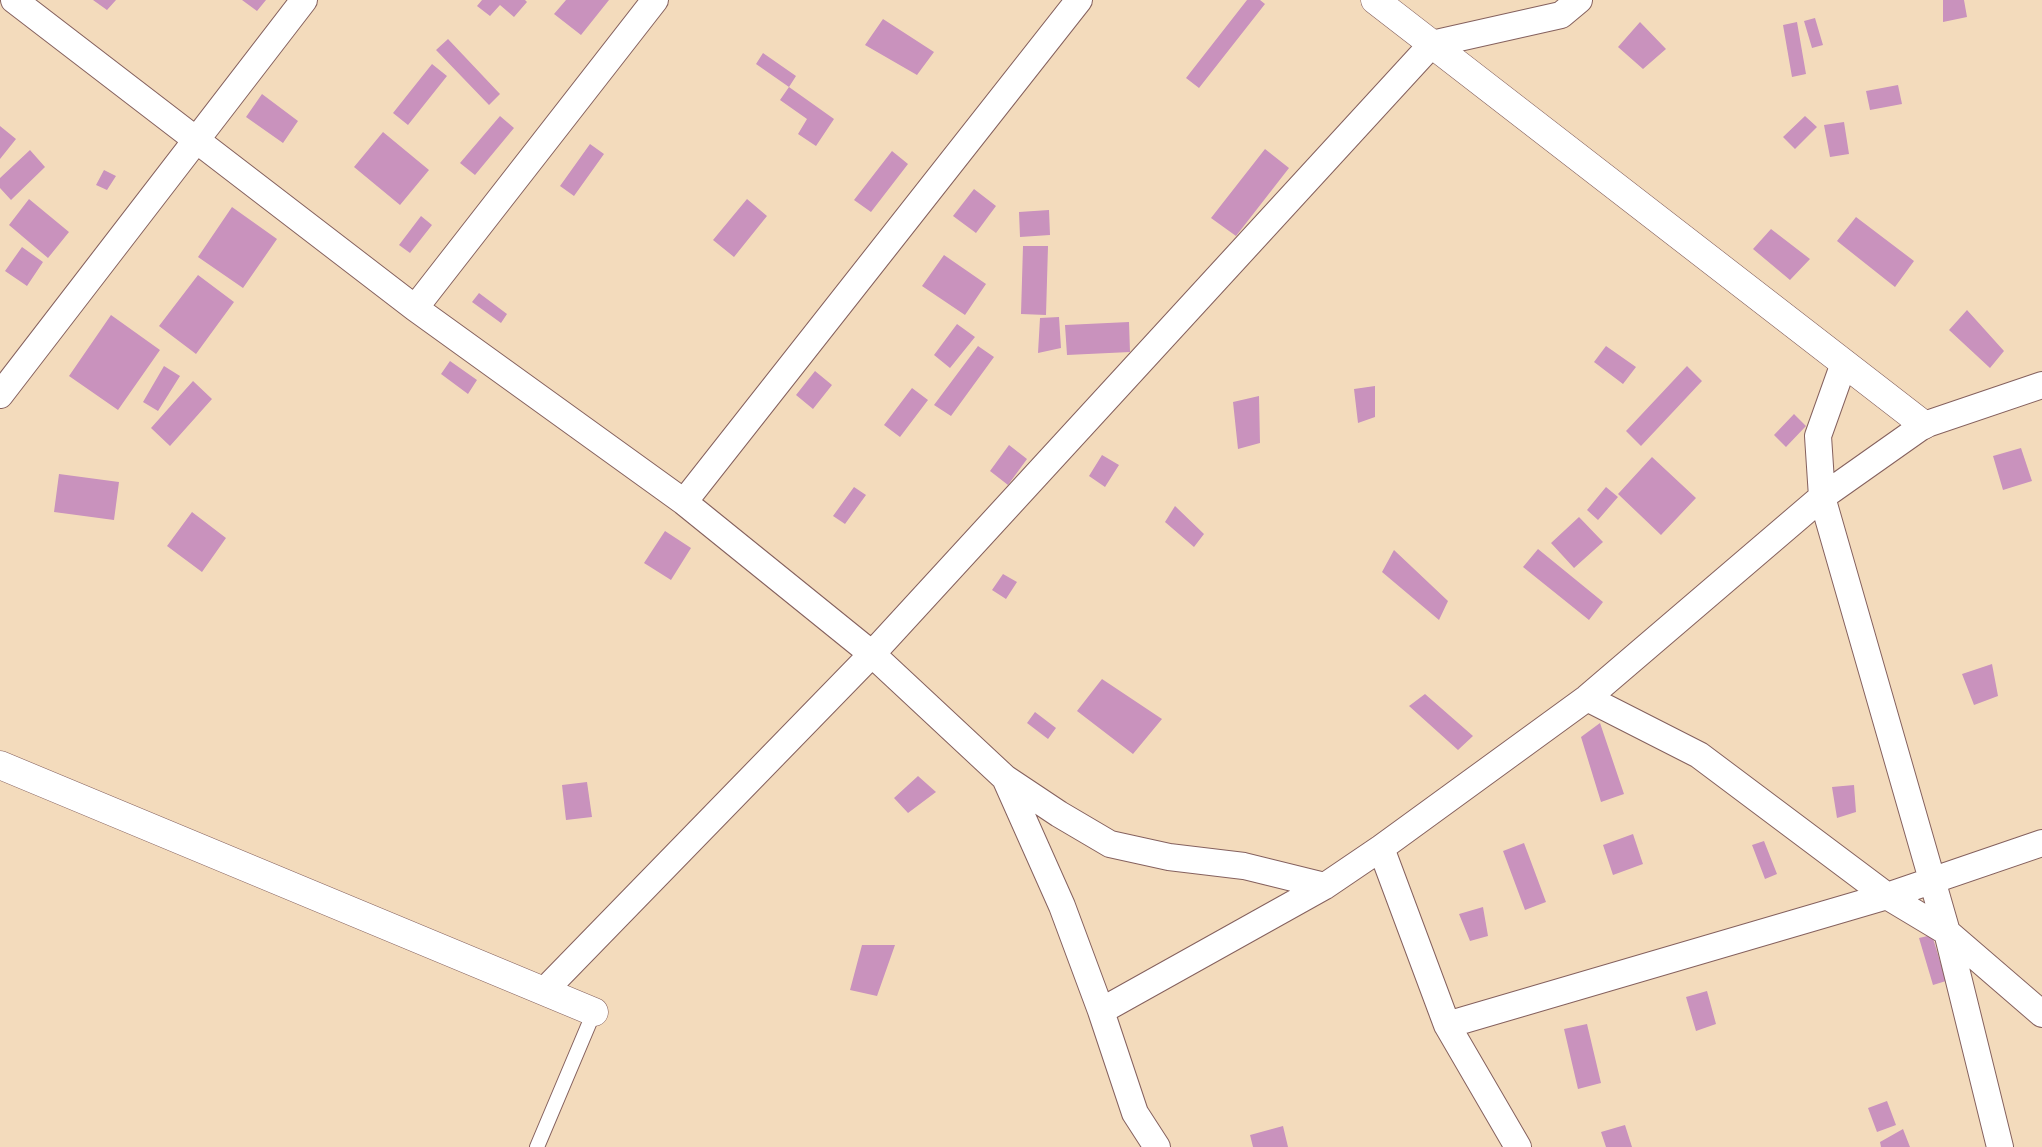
<!DOCTYPE html>
<style>
body{margin:0}
canvas{display:block;background:#f3dbbc}
</style>
<canvas width="2042" height="1147"></canvas>
<script>
const context = document.querySelector('canvas').getContext('2d');
context.lineJoin = 'round';
function paint(path, color) {
  context.fillStyle = color;
  context.fill(path, 'evenodd');
}
function toPath(rows) {
  const path = new Path2D();
  for (const r of rows) {
    path.moveTo(r[0], r[1]);
    for (let i = 2; i < r.length; i += 2) path.lineTo(r[i], r[i + 1]);
  }
  return path;
}
function trace(path, color, width, dash) {
  context.strokeStyle = color;
  context.lineWidth = width;
  context.lineCap = dash ? 'butt' : 'round';
  context.setLineDash(dash || []);
  context.stroke(path);
}
const building = toPath([
 [93,0,116,0,107,10],
 [242,0,266,0,257,11],
 [482,0,525,0,527,2,514,17,500,5,490,16,477,6],
 [566,0,609,0,581,35,554,14],
 [1247,0,1260,0,1265,4,1199,88,1186,78],
 [1943,0,1964,0,1967,17,1943,22],
 [1815,18,1823,45,1812,48,1804,21],
 [883,19,934,52,917,75,865,45],
 [1640,22,1666,49,1643,69,1618,47],
 [1797,22,1806,74,1792,77,1783,25],
 [448,39,500,94,489,105,436,50],
 [763,53,796,76,789,87,756,64],
 [432,64,447,76,408,125,393,113],
 [1898,85,1902,104,1870,110,1866,91],
 [789,87,834,119,816,146,798,134,807,119,780,100],
 [262,94,298,121,283,143,246,117],
 [500,116,514,128,475,175,460,163],
 [1805,116,1817,127,1795,149,1783,137],
 [1844,122,1849,154,1830,157,1824,125],
 [0,126,16,139,0,159],
 [383,132,429,170,400,205,354,167],
 [590,144,604,154,574,196,560,186],
 [1265,149,1289,168,1236,236,1211,218],
 [30,150,45,167,11,200,0,188,0,178],
 [892,151,908,164,871,212,854,200],
 [104,170,116,176,107,190,96,185],
 [974,189,996,206,976,233,953,216],
 [29,199,69,232,48,258,9,225],
 [747,199,767,216,734,257,713,240],
 [232,207,277,239,243,288,198,257],
 [1049,210,1050,235,1020,237,1019,212],
 [421,216,432,225,410,253,399,245],
 [1856,217,1914,261,1895,287,1837,241],
 [1771,229,1810,259,1790,280,1753,249],
 [1023,246,1048,246,1046,315,1021,314],
 [22,247,43,262,27,286,5,271],
 [944,255,986,284,965,315,922,286],
 [198,275,234,302,196,354,159,326],
 [479,293,507,314,501,323,472,302],
 [1967,310,2004,351,1990,368,1949,330],
 [111,315,160,350,118,410,69,376],
 [1059,317,1061,348,1038,353,1040,318],
 [1129,322,1130,352,1067,355,1065,325],
 [957,324,975,337,950,368,934,355],
 [978,346,994,357,951,416,934,405],
 [1606,346,1636,367,1623,384,1594,362],
 [450,361,477,380,468,394,441,374],
 [164,366,180,376,158,411,143,402],
 [1687,366,1702,381,1641,446,1626,431],
 [815,371,832,385,813,409,796,395],
 [193,381,212,399,170,446,151,428],
 [1375,386,1375,417,1358,423,1354,389],
 [912,388,928,400,900,437,884,425],
 [1259,396,1260,443,1238,449,1233,402],
 [1794,414,1806,426,1786,447,1774,435],
 [1009,445,1027,459,1008,485,990,471],
 [2021,448,2032,481,2003,490,1993,456],
 [1102,455,1119,465,1105,487,1089,476],
 [1652,457,1696,498,1661,535,1618,494],
 [59,474,119,482,114,520,54,512],
 [854,487,866,495,845,524,833,516],
 [1606,487,1618,497,1598,520,1587,510],
 [1175,506,1204,534,1194,547,1165,522],
 [192,512,226,538,202,572,167,546],
 [1579,517,1603,542,1574,568,1551,543],
 [665,531,691,548,671,580,644,563],
 [1538,549,1603,602,1589,620,1523,567],
 [1394,550,1448,601,1439,620,1382,572],
 [1003,574,1017,582,1006,599,992,590],
 [1992,664,1998,696,1974,705,1962,674],
 [1102,679,1162,719,1133,754,1077,711],
 [1425,694,1473,736,1458,750,1409,706],
 [1035,712,1056,728,1048,739,1027,723],
 [1600,723,1624,794,1601,802,1581,737],
 [918,776,936,792,908,813,894,798],
 [587,782,592,817,566,820,562,785],
 [1854,785,1856,812,1837,818,1832,787],
 [1633,834,1643,864,1613,875,1603,845],
 [1764,841,1777,874,1765,879,1752,845],
 [1524,843,1546,902,1525,910,1503,851],
 [1483,907,1488,936,1470,941,1459,914],
 [1932,935,1946,981,1933,985,1919,938],
 [862,945,895,945,877,996,850,990],
 [1707,991,1716,1024,1696,1031,1686,997],
 [1587,1024,1601,1083,1578,1089,1564,1029],
 [1887,1101,1896,1125,1877,1132,1868,1108],
 [1625,1125,1632,1147,1606,1147,1601,1132],
 [1283,1126,1288,1147,1253,1147,1250,1135],
 [1903,1129,1910,1147,1881,1147,1880,1142]
]);
const service = toPath([
 [537,1147,594,1012]
]);
const minor = toPath([
 [14,0,415,308,684,502,872,654,1005,778,1062,906,1101,1011,1135,1113,1157,1147],
 [415,308,655,0],
 [1844,363,1818,436,1822,497,1947,932,2000,1147],
 [0,395,304,0],
 [684,502,1079,0],
 [1587,698,1699,755,1887,896,1947,932,2042,1014],
 [1005,778,1059,814,1110,844,1169,857,1244,866,1325,886],
 [1381,848,1447,1025,1518,1147],
 [544,991,872,654,1432,44,1561,15,1579,0],
 [1101,1011,1325,886,1381,848,1587,698,1822,497,1924,425,2042,385],
 [1447,1025,1887,896,2042,843]
]);
const tertiary = toPath([
 [1375,0,1924,425],
 [0,765,594,1012]
]);
paint(building, '#c992bd');
trace(service, '#85615e', 16);
trace(minor, '#85615e', 28);
trace(tertiary, '#85615e', 29);
trace(service, '#fff', 14);
trace(minor, '#fff', 26);
trace(tertiary, '#fff', 28);
</script>
